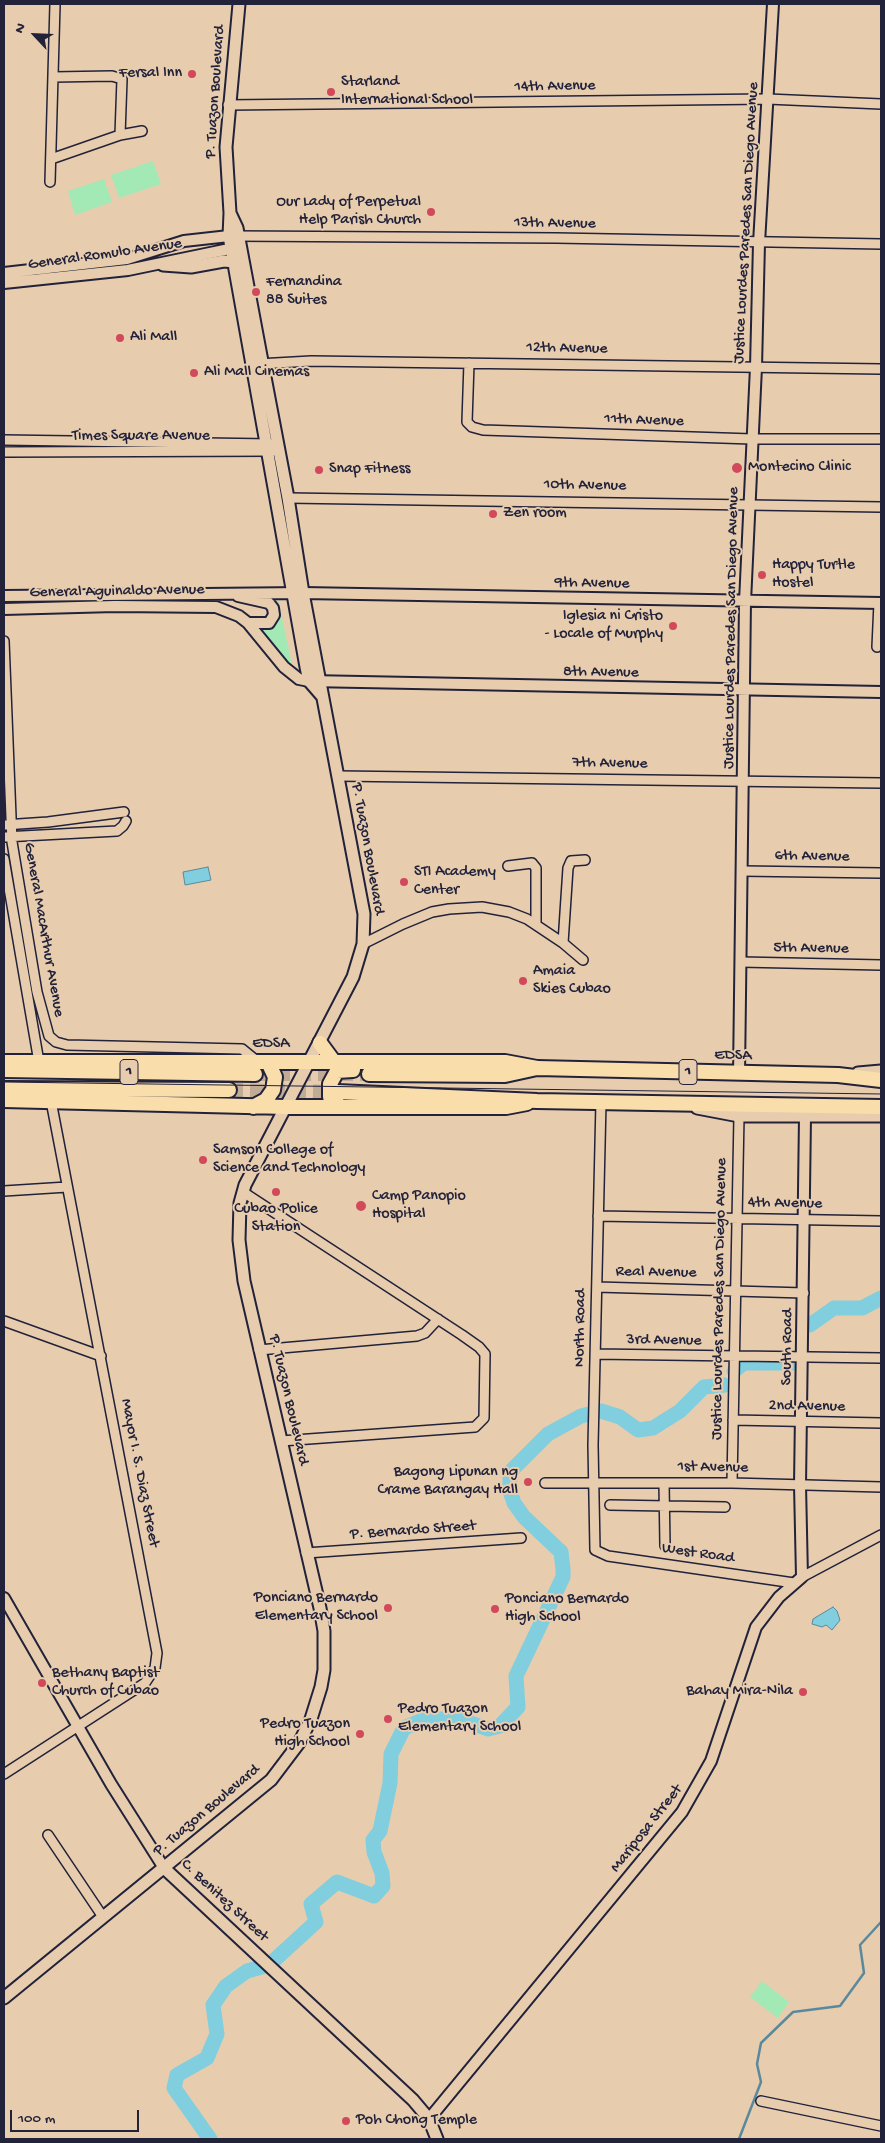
<!DOCTYPE html>
<style>
body{margin:0}
#map{position:relative;width:885px;height:2143px;overflow:hidden;background:#e7cdae;font-family:"Gochi Hand",sans-serif}
canvas{display:block}
.frame{position:absolute;inset:0;border:5px solid #22223b;pointer-events:none}
.north{position:absolute;left:10px;top:10px;width:50px;height:50px;-webkit-text-stroke:4px #e7cdae;paint-order:stroke;rotate:295deg;font-size:14px;font-weight:700;line-height:20px;text-align:center;color:#22223b}
.north::after{content:'';display:block;margin:auto;width:18px;height:22px;background:#22223b;clip-path:polygon(50% 0,100% 100%,50% 72%,0 100%)}
.scale{position:absolute;left:10px;top:2110px;width:129px;height:22px;box-sizing:border-box;border:2px solid #22223b;border-top:0;padding-left:6px;font-size:15px;line-height:18px;white-space:nowrap;color:#22223b;-webkit-text-stroke:4px #e7cdae;paint-order:stroke}
</style>
<div id="map">
<canvas width="885" height="2143"></canvas>
<div class="frame"></div>
<div class="north">N</div>
<div class="scale">100 m</div>
</div>
<script>
const context = document.querySelector('canvas').getContext('2d');
context.lineJoin = 'round';
function paint(path, color) {
  context.fillStyle = color;
  context.fill(path, 'evenodd');
}
function toPath(rows) {
  const path = new Path2D();
  for (const r of rows) {
    path.moveTo(r[0], r[1]);
    for (let i = 2; i < r.length; i += 2) path.lineTo(r[i], r[i + 1]);
  }
  return path;
}
function trace(path, color, width, dash) {
  context.strokeStyle = color;
  context.lineWidth = width;
  context.lineCap = dash ? 'butt' : 'round';
  context.setLineDash(dash || []);
  context.stroke(path);
}
function drawText(font, color, halo, rows, align = 'center') {
  context.font = font + ' "Gochi Hand",sans-serif';
  context.lineWidth = 4;
  context.setLineDash([]);
  context.textBaseline = 'middle';
  context.strokeStyle = halo;
  context.fillStyle = color;
  for (const [text, x, y, turn = 0] of rows) {
    context.save();
    context.translate(x, y);
    context.rotate((+turn || 0) * Math.PI / 180);
    context.textAlign = isNaN(turn) ? turn : align;
    if (halo) context.strokeText(text, 0, 0);
    context.fillText(text, 0, 0);
    context.restore();
  }
}
const green = toPath([
 [153,161,161,184,119,198,111,175],
 [104,179,112,202,75,215,68,191],
 [278,599,293,669,255,627,275,621],
 [762,1981,789,2002,778,2018,750,1997]
]);
const water = toPath([
 [208,867,211,880,185,885,183,872,208,867],
 [833,1607,837,1611,840,1620,832,1630,826,1625,822,1627,812,1624,813,1619,833,1607]
]);
const stream = toPath([
 [739,2139,761,2082,757,2064,761,2043,793,2012,840,2006,864,1973,860,1945,881,1922]
]);
const river = toPath([
 [810,1325,834,1308,862,1308,881,1298],
 [734,1371,744,1363,793,1363],
 [210,2139,174,2088,177,2075,207,2058,217,2034,213,2005,226,1986,247,1971,269,1965,316,1922,311,1904,337,1882,374,1896,383,1886,382,1873,374,1852,373,1840,380,1831,390,1783,391,1754,404,1728,428,1718,465,1721,488,1729,500,1726,518,1707,516,1676,563,1577,563,1569,561,1552,524,1517,514,1503,510,1491,510,1472,548,1434,581,1416,601,1411,620,1417,638,1430,653,1428,680,1411,704,1387,725,1385]
]);
const trunkTunnel = toPath([
 [255,1074,369,1074],
 [229,1090,337,1092]
]);
const minor = toPath([
 [54,77,112,76,122,79,120,135],
 [228,105,768,99,881,104],
 [51,159,120,135,142,131],
 [50,182,55,4],
 [234,236,556,238,881,244],
 [469,363,467,422,472,427,483,430,752,439,881,439],
 [258,364,311,361,881,369],
 [4,440,271,444],
 [4,452,273,451],
 [288,498,881,507],
 [4,641,12,842,37,992,49,1036,56,1042,67,1045,242,1049,258,1062],
 [877,647,879,603],
 [338,776,881,783],
 [4,825,48,822,124,812],
 [4,837,117,831,123,826,126,821],
 [4,859,39,1062],
 [508,866,532,863,536,868,536,924],
 [742,871,881,873],
 [563,943,568,868,571,861,585,860],
 [363,944,403,924,432,912,449,909,482,907,509,912,527,919,563,943,583,960],
 [741,962,881,965],
 [601,1102,593,1445,595,1550,608,1556,794,1583],
 [4,1191,67,1187],
 [243,1192,462,1335,479,1347,485,1354,484,1418,475,1427,281,1441],
 [598,1216,881,1221],
 [597,1287,804,1293],
 [4,1321,101,1356],
 [259,1350,417,1336,425,1333,438,1319],
 [595,1354,881,1358],
 [733,1420,881,1423],
 [545,1483,732,1483,881,1487],
 [664,1483,665,1546],
 [732,1483,739,1116],
 [610,1505,725,1507],
 [306,1553,521,1538],
 [802,1577,881,1535],
 [4,1774,145,1683,155,1668,157,1653,51,1101],
 [48,1835,103,1917],
 [761,2101,881,2126]
]);
const tertiary = toPath([
 [4,273,127,259,184,241,229,236],
 [4,283,128,270,239,247],
 [4,596,303,593,881,603],
 [238,596,269,603,273,608,274,615,269,623,248,623],
 [4,609,115,606,216,607,239,616,248,623,284,667,299,679,309,681,881,692],
 [739,1074,745,602,756,367,759,243,773,4],
 [4,1598,111,1784,164,1868],
 [429,2119,682,1812,711,1761,756,1627,779,1597,802,1577,800,1485,805,1117]
]);
const secondary = toPath([
 [239,4,226,147,230,213,229,236,306,667,309,681,322,696],
 [163,265,191,267,224,261,234,262],
 [858,1073,881,1071],
 [697,1108,739,1116,881,1116],
 [164,1868,413,2100,429,2119,437,2139],
 [4,1998,271,1780,299,1743,311,1719,321,1687,324,1670,324,1631,320,1608,244,1281,239,1240,240,1203,245,1185,353,977,363,944,364,914,303,593,288,498,261,356,237,228,230,213]
]);
const primary = toPath([
 [320,1043,334,1062],
 [4,1062,505,1062,537,1068],
 [4,1100,286,1107,506,1107,527,1103],
 [253,1107,266,1100,273,1090,275,1077,268,1062],
 [341,1107,330,1097,330,1084,337,1071,353,1070]
]);
const trunk = toPath([
 [4,1070,255,1074],
 [369,1074,505,1075,537,1068,838,1075,881,1080],
 [4,1089,229,1090],
 [337,1092,537,1101,881,1107]
]);
const tram = toPath([
 [4,1082,881,1094]
]);
const markers = [
 [192,74,5,"#d1495b"],
 [331,92,5,"#d1495b"],
 [431,212,5,"#d1495b"],
 [256,292,5,"#d1495b"],
 [120,338,5,"#d1495b"],
 [194,373,5,"#d1495b"],
 [737,468,6,"#d1495b"],
 [319,470,5,"#d1495b"],
 [493,514,5,"#d1495b"],
 [762,575,5,"#d1495b"],
 [673,626,5,"#d1495b"],
 [404,882,5,"#d1495b"],
 [523,981,5,"#d1495b"],
 [203,1160,5,"#d1495b"],
 [276,1192,5,"#d1495b"],
 [361,1206,6,"#d1495b"],
 [528,1482,5,"#d1495b"],
 [388,1608,5,"#d1495b"],
 [495,1609,5,"#d1495b"],
 [42,1683,5,"#d1495b"],
 [803,1692,5,"#d1495b"],
 [388,1719,5,"#d1495b"],
 [360,1734,5,"#d1495b"],
 [346,2121,5,"#d1495b"]
];
const shields = [
 [129,1072,18],
 [688,1072,18]
];
const shieldNames = [
 ["1",129,1072],
 ["1",688,1072]
];
const poiNames = [
 ["Fersal Inn",182,74,"right"],
 ["Starland",341,83],
 ["International School",341,101],
 ["Our Lady of Perpetual",421,203,"right"],
 ["Help Parish Church",421,221,"right"],
 ["Fernandina",266,283],
 ["88 Suites",266,301],
 ["Ali Mall",130,338],
 ["Ali Mall Cinemas",204,373],
 ["Montecino Clinic",748,468],
 ["Snap Fitness",329,470],
 ["Zen room",503,514],
 ["Happy Turtle",772,566],
 ["Hostel",772,584],
 ["Iglesia ni Cristo",663,617,"right"],
 ["- Locale of Murphy",663,635,"right"],
 ["STI Academy",414,873],
 ["Center",414,891],
 ["Amaia",533,972],
 ["Skies Cubao",533,990],
 ["Samson College of",213,1151],
 ["Science and Technology",213,1169],
 ["Camp Panopio",372,1197],
 ["Hospital",372,1215],
 ["Cubao Police",276,1210,"center"],
 ["Station",276,1228,"center"],
 ["Bagong Lipunan ng",518,1473,"right"],
 ["Crame Barangay Hall",518,1491,"right"],
 ["Ponciano Bernardo",378,1599,"right"],
 ["Elementary School",378,1617,"right"],
 ["Ponciano Bernardo",505,1600],
 ["High School",505,1618],
 ["Bethany Baptist",52,1674],
 ["Church of Cubao",52,1692],
 ["Bahay Mira-Nila",793,1692,"right"],
 ["Pedro Tuazon",398,1710],
 ["Elementary School",398,1728],
 ["Pedro Tuazon",350,1725,"right"],
 ["High School",350,1743,"right"],
 ["Poh Chong Temple",356,2121]
];
const streetNames = [
 ["14th Avenue",555,87,-1],
 ["P. Tuazon Boulevard",216,92,-86],
 ["Justice Lourdes Paredes San Diego Avenue",747,223,-87],
 ["13th Avenue",555,224,1],
 ["General Romulo Avenue",105,255,-8],
 ["12th Avenue",567,349,1],
 ["11th Avenue",644,421,2],
 ["Times Square Avenue",141,437],
 ["10th Avenue",585,486,1],
 ["9th Avenue",592,584,1],
 ["General Aguinaldo Avenue",117,592,-1],
 ["Justice Lourdes Paredes San Diego Avenue",732,628,-89],
 ["8th Avenue",601,673,1],
 ["7th Avenue",610,764,1],
 ["P. Tuazon Boulevard",367,849,80],
 ["6th Avenue",812,857,1],
 ["General MacArthur Avenue",43,930,80],
 ["5th Avenue",811,949,1],
 ["EDSA",271,1045],
 ["EDSA",733,1056,1],
 ["4th Avenue",785,1204,1],
 ["Real Avenue",656,1273,1],
 ["Justice Lourdes Paredes San Diego Avenue",720,1299,-89],
 ["North Road",581,1328,-89],
 ["3rd Avenue",664,1341,1],
 ["South Road",788,1347,-89],
 ["P. Tuazon Boulevard",288,1400,77],
 ["2nd Avenue",807,1407,1],
 ["1st Avenue",713,1468,1],
 ["Mayor I. S. Diaz Street",139,1473,79],
 ["P. Bernardo Street",413,1531,-4],
 ["West Road",698,1554,8],
 ["P. Tuazon Boulevard",207,1811,-40],
 ["Mariposa Street",647,1829,-52],
 ["C. Benitez Street",224,1901,43]
];
paint(green, '#a3e9b5');
paint(water, '#80cede');
trace(water, '#5a899d', 1);
trace(stream, '#5a899d', 2.5);
trace(river, '#80cede', 15);
trace(trunkTunnel, '#c0ab97', 14, [14, 7]);
trace(minor, '#22223b', 12);
trace(tertiary, '#22223b', 14);
trace(secondary, '#22223b', 15);
trace(primary, '#22223b', 18);
trace(trunk, '#22223b', 18);
trace(minor, '#e7cdae', 9);
trace(tertiary, '#e7cdae', 10);
trace(secondary, '#e7cdae', 11);
trace(primary, '#f9deab', 14);
trace(trunk, '#f9deab', 14);
trace(tram, '#22223b', 1);
for (const [x, y, r, color] of markers) {
  const dot = new Path2D();
  dot.arc(x, y, r, 0, 2 * Math.PI);
  context.fillStyle = color;
  context.fill(dot);
  trace(dot, '#e7cdae', 2);
}
for (const [x, y, w] of shields) {
  const box = new Path2D();
  box.roundRect(x - w / 2, y - 12.5, w, 25, 4);
  context.fillStyle = '#e7cdae';
  context.fill(box);
  trace(box, '#22223b', 1);
}
drawText('bold 15px', '#22223b', null, shieldNames);
drawText('16px', '#22223b', '#e7cdae', poiNames, 'left');
drawText('16px', '#22223b', '#e7cdae', streetNames);
</script>
